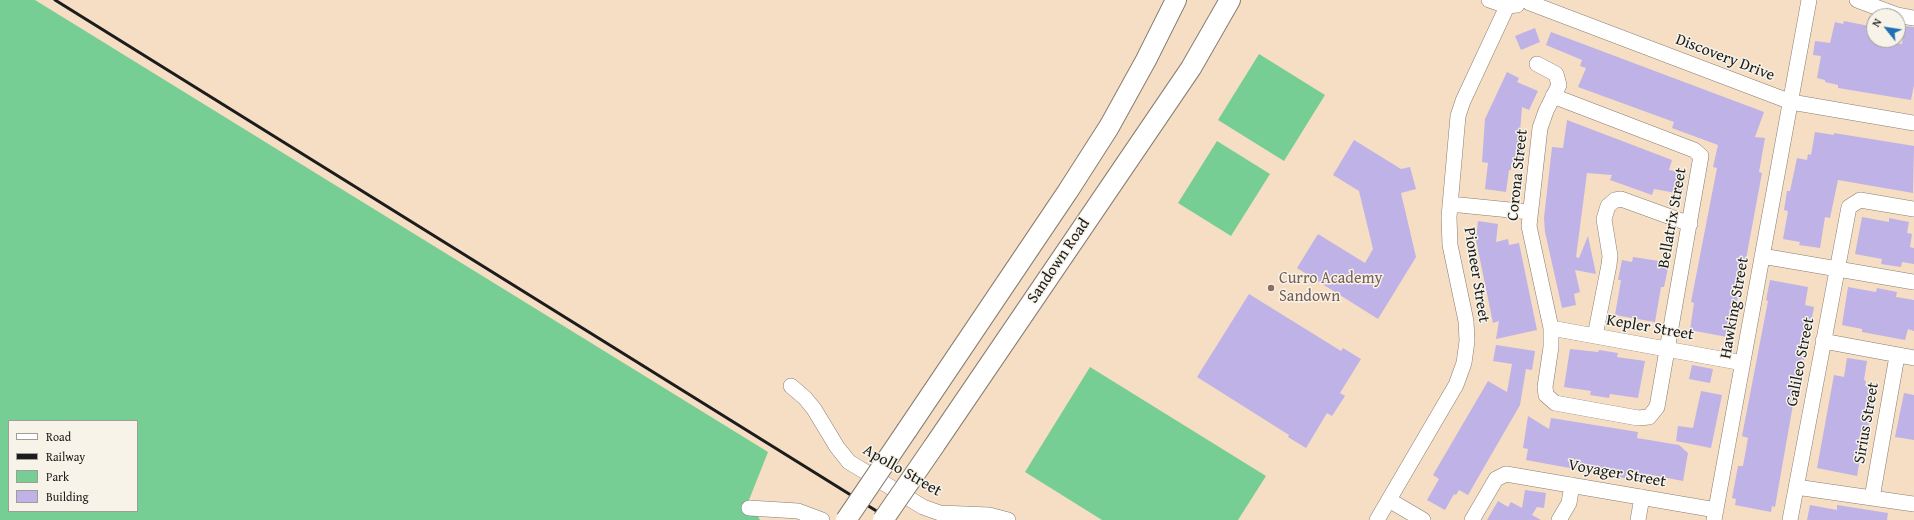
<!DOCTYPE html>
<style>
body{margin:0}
#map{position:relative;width:1914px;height:520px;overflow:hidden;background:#f5dec3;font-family:"Gentium Book Plus",serif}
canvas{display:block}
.legend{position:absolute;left:8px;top:420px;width:130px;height:92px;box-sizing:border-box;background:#f7f3e8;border:1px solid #9f9d96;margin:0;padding:5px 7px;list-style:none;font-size:12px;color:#1c1c1c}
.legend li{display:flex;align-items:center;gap:8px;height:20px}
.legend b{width:20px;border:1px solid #9f9d96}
.north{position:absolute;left:1866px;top:8px;width:40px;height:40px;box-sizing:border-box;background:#f7f3e8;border:1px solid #9f9d96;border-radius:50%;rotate:300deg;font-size:11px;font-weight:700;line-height:16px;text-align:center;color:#1c1c1c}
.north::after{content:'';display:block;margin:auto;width:14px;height:18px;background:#1f6fb2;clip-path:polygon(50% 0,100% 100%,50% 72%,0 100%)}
</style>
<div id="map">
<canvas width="1914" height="520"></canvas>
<ul class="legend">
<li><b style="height:5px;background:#fff"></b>Road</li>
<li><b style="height:5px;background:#1c1c1c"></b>Railway</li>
<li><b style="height:11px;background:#77ce94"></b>Park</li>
<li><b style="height:11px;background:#bfb2e7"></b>Building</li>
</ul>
<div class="north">N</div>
</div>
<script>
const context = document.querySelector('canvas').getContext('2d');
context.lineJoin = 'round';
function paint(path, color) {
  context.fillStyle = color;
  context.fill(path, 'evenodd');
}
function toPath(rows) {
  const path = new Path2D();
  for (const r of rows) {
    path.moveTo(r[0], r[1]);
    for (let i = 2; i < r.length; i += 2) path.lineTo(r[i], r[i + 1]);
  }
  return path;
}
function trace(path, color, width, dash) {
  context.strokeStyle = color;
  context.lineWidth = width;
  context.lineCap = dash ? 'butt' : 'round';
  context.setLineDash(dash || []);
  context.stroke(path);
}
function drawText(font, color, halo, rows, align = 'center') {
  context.font = font + ' "Gentium Book Plus",serif';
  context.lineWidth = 3;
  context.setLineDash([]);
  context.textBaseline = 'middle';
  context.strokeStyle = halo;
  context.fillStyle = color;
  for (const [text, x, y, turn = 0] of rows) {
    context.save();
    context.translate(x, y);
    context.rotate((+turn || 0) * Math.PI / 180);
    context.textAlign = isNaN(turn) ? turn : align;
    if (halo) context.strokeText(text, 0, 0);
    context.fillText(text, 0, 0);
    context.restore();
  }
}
const green = toPath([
 [0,0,35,0,768,452,749,500,760,520,0,520],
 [9,421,137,421,137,511,9,511],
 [1259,54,1325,95,1284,161,1218,120],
 [1217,141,1270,174,1231,236,1178,203],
 [1090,367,1266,476,1238,520,1102,520,1025,472]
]);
const building = toPath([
 [1844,21,1874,27,1874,40,1902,44,1905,26,1914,27,1914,85,1911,100,1838,88,1838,85,1825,82,1825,80,1817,78,1821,56,1813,55,1815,41,1830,43,1835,22,1843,24],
 [1535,28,1540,42,1521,50,1515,36],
 [1551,32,1764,112,1755,137,1765,138,1759,172,1762,173,1743,275,1735,311,1732,310,1727,337,1690,330,1694,303,1691,302,1717,168,1713,167,1718,145,1672,128,1674,122,1578,87,1586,68,1580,66,1582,60,1546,45],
 [1507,72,1519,78,1517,82,1538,91,1529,110,1522,107,1519,145,1524,146,1522,165,1511,164,1511,170,1509,170,1506,192,1485,189,1488,163,1482,162,1485,119],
 [1567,120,1672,160,1669,170,1686,173,1682,194,1654,189,1652,195,1610,180,1612,175,1587,173,1576,257,1579,258,1588,236,1596,274,1575,270,1580,292,1574,294,1576,305,1562,308,1545,232,1544,218,1552,147,1563,148],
 [1815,132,1834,135,1834,133,1914,146,1913,193,1838,180,1830,218,1825,217,1820,248,1799,245,1800,242,1783,239,1788,211,1784,210,1787,191,1790,191,1797,158,1807,160,1808,154,1811,155],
 [1354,140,1401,169,1410,167,1416,189,1401,193,1416,257,1378,319,1297,268,1318,234,1365,263,1373,249,1359,191,1333,175],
 [1862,217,1889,222,1889,218,1909,222,1907,233,1912,234,1910,247,1914,248,1914,264,1902,262,1901,267,1881,264,1882,259,1855,254],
 [1478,221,1498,224,1496,242,1508,239,1509,245,1519,243,1537,330,1496,339,1499,321,1493,323,1476,240],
 [1633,257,1659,261,1658,266,1668,268,1664,287,1661,287,1655,322,1615,315,1621,280,1618,280,1622,260,1632,262],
 [1770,280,1808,287,1805,305,1814,307,1804,360,1801,359,1775,507,1772,506,1771,512,1735,505,1736,499,1732,498,1738,466,1743,466,1748,438,1742,436,1768,301,1766,300],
 [1848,287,1876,292,1877,288,1897,292,1896,297,1914,300,1914,331,1908,329,1905,340,1862,332,1862,329,1842,325],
 [1249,294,1341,351,1343,348,1361,359,1340,393,1345,396,1332,416,1327,413,1306,448,1288,437,1289,435,1197,377],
 [1496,345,1535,351,1532,370,1526,369,1520,405,1468,495,1459,490,1456,495,1454,494,1445,510,1427,500,1439,479,1433,475,1488,381,1507,392,1512,364,1493,361],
 [1570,349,1598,352,1599,350,1618,353,1617,357,1645,361,1638,398,1610,394,1609,398,1590,395,1591,391,1564,387],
 [1847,358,1867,361,1864,380,1866,381,1865,386,1876,388,1866,441,1863,440,1857,476,1817,468,1834,375,1844,377],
 [1692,365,1713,369,1710,383,1689,379],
 [1701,391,1722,395,1711,448,1676,441,1678,426,1693,428],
 [1904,393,1914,395,1914,440,1895,437],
 [1528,416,1549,429,1551,418,1638,432,1637,438,1679,445,1688,453,1683,481,1647,474,1646,482,1526,460,1528,449,1523,448],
 [1525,490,1546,493,1544,508,1537,507,1532,515,1541,520,1487,520,1498,501,1508,507,1511,502,1522,508],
 [1810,505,1837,510,1837,505,1888,513,1887,520,1807,520]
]);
const minor = toPath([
 [1489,0,1507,6,1517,5],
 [1526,0,1530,3,1791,102,1914,123],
 [1857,0,1897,15,1914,18],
 [1537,64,1556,74,1559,85,1546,111,1540,128,1529,226,1551,328,1551,347,1545,387,1546,395,1555,403,1638,418,1649,417,1657,407,1701,156,1694,150,1553,96],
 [1450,204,1530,212],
 [1762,256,1914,282],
 [1551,328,1743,363],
 [1595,336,1609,265,1610,256,1604,219,1608,206,1615,200,1621,199,1690,224],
 [1823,341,1914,358],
 [791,386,805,398,814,409,837,447,849,462,859,468,923,507,940,513,989,515,1008,520],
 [1796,487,1914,504],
 [1872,498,1897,356],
 [1389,500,1423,520],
 [749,508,798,511,822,520],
 [1377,520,1456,385,1464,363,1467,341,1466,321,1450,245,1449,217,1458,116,1463,101,1510,0],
 [1472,520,1496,479,1506,474,1716,510],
 [1559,520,1569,503,1572,485],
 [1638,520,1642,497],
 [1714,520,1809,0],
 [1790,520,1849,207,1860,200,1914,209]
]);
const major = toPath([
 [907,430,1068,191,1109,127,1146,60,1176,0],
 [934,446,1191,68,1230,0]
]);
const rail = toPath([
 [55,0,891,520]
]);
const majorBridge = toPath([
 [846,520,907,430],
 [883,520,934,446]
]);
const markers = [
 [1271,288,4,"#8d6e63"]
];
const streetNames = [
 ["Discovery Drive",1725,58,21],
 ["Corona Street",1518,175,-84],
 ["Bellatrix Street",1673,218,-80],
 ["Sandown Road",1059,261,-56],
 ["Pioneer Street",1476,275,81],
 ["Hawking Street",1735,308,-80],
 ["Kepler Street",1650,328,10],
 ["Galileo Street",1801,362,-79],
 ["Sirius Street",1867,423,-80],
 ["Apollo Street",902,471,30],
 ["Voyager Street",1617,474,10]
];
const educationNames = [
 ["Curro Academy",1279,279],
 ["Sandown",1279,297]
];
paint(green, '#77ce94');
paint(building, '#bfb2e7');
trace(minor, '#887d70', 16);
trace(major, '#887d70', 22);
trace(minor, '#fff', 15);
trace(major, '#fff', 20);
trace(rail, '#1c1c1c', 3);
trace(majorBridge, '#887d70', 22, []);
trace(majorBridge, '#fff', 20);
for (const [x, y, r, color] of markers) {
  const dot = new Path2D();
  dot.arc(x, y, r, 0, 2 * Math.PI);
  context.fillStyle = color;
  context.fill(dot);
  trace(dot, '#f7f3e8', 1.5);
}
drawText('16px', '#1c1c1c', '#f7f3e8', streetNames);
drawText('16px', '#785e54', '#f7f3e8', educationNames, 'left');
</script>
